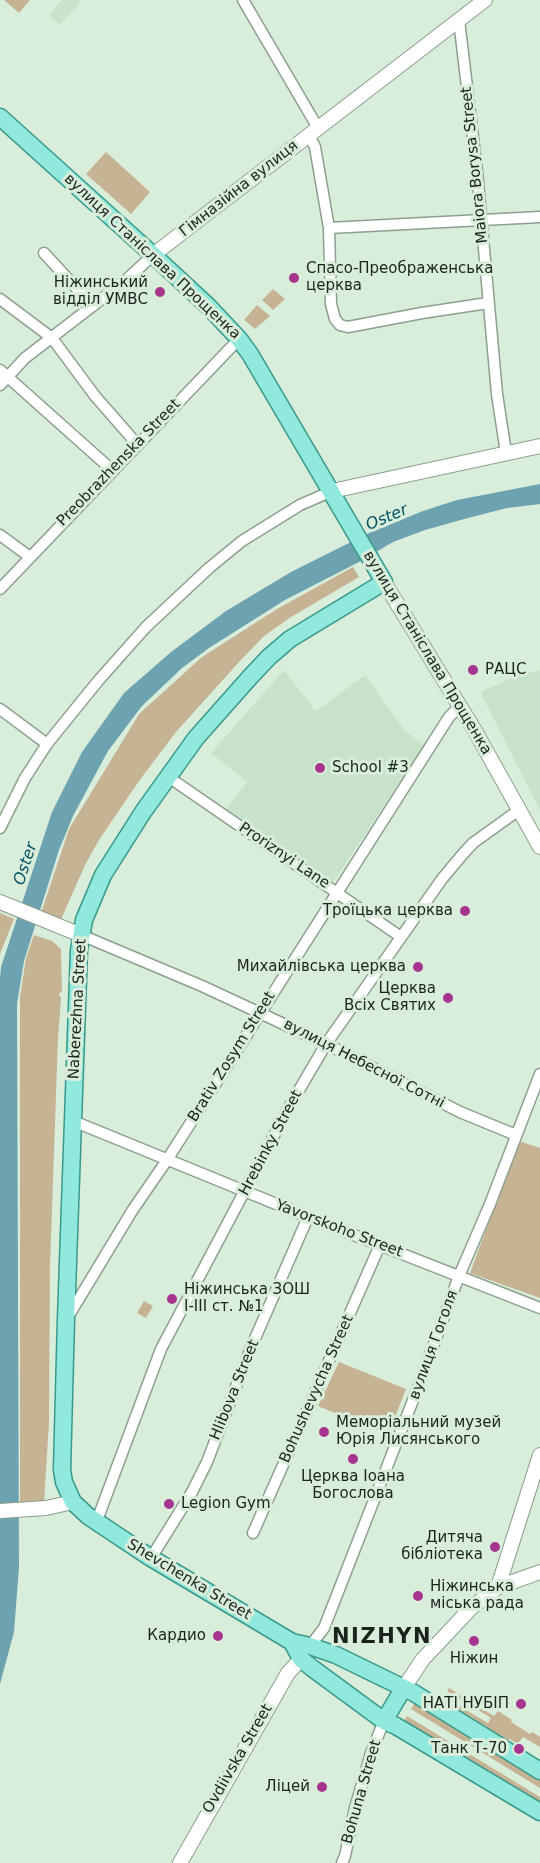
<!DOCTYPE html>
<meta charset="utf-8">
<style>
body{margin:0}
canvas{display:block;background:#d9eddb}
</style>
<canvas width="540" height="1863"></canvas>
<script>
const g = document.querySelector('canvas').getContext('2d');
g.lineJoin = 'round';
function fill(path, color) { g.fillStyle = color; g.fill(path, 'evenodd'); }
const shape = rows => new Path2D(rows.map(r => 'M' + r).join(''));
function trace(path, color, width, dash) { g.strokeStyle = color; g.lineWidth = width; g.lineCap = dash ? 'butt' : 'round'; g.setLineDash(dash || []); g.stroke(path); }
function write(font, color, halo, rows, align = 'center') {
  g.font = font + ' "DejaVu Sans",sans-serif'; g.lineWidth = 6; g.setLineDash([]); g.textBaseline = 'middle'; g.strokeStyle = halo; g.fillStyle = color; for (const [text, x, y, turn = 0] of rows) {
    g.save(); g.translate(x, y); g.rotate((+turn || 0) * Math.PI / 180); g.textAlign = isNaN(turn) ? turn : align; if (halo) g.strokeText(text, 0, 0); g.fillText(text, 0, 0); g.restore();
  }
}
fill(shape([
 [62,0,78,0,80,2,60,25,49,15],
 [284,670,316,711,365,675,405,731,424,746,333,882,226,810,247,782,211,753],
 [540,670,540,810,482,696,482,691,517,676]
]), '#c8e2ca');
fill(shape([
 [4,0,30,0,19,13],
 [106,152,150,192,131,214,86,174],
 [273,289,285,299,273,310,262,300],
 [257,305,270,316,255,329,244,320],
 [353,567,359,577,291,617,264,636,239,662,176,732,139,781,99,840,85,865,59,924,40,916,69,829,139,714,202,657,277,609],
 [0,913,14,919,0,954],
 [34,935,52,941,61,949,62,991,59,994,61,998,58,1038,50,1266,49,1422,44,1503,20,1504,20,997,26,958],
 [519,1141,540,1148,540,1298,470,1273],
 [144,1301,153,1306,146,1318,137,1313],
 [339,1362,406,1389,388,1435,318,1406],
 [449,1688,494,1716,498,1711,512,1720,511,1722,530,1734,532,1732,540,1737,540,1747,523,1737,518,1744,509,1739,507,1742,441,1702,444,1697,488,1723,491,1718,447,1691],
 [416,1701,540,1777,540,1788,411,1709],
 [407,1716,540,1797,540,1808,402,1724]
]), '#c6b393');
fill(shape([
 [540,484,540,504,507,508,468,518,425,530,393,542,359,562,285,600,209,648,182,668,142,706,108,751,73,816,59,850,24,961,17,1004,19,1567,14,1632,0,1684,0,979,1,967,52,812,82,752,124,693,171,652,226,611,291,572,369,533,423,511,457,500]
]), '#6da3b0');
const street = shape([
 [243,0,318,128],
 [459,20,477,171,497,394,506,453],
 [309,135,315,147,329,228,331,304,335,319,340,325,348,327,422,313,488,303],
 [329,228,540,217],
 [44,253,93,306],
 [0,299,52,338,95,396,137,444],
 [0,370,112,470],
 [0,385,25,358,125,281,153,255],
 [0,535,30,557],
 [0,589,239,339],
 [0,709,47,744],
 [167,776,401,937],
 [0,828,25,778,47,744,98,681,146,627,209,568,242,541,300,505,332,491],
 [81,935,202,986,260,1013,326,1044,460,1112,516,1135],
 [73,1121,308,1217,540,1308],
 [68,1317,132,1211,167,1160,449,717,460,706],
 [96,1523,161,1349,288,1109,326,1044,442,879,462,855,473,843,519,810],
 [253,1533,380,1245],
 [151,1558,192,1492,207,1462,250,1350,308,1217],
 [310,1646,324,1628,417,1390,459,1276,490,1204,540,1074],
 [342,1863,345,1856,355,1808,371,1753,384,1721]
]);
const secondary = shape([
 [153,255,485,0],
 [332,491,540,446],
 [384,582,475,731,540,847],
 [0,902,81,935],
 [0,1511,46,1508,73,1502],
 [498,1587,540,1572],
 [403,1689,423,1659,442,1639,471,1608,498,1587,540,1455],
 [180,1863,288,1673,301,1659]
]);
const primary = shape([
 [0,117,153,255,208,306,239,339,250,354,384,582,290,639,269,657,251,676,196,738,143,812,103,875,84,920,79,950,66,1319,62,1470,64,1482,73,1502,88,1516,151,1558,292,1642,310,1646,336,1655,414,1693,540,1771],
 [292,1642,301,1659,312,1668,384,1721,396,1726,540,1812],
 [384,1721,403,1689]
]);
trace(street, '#8d9f8e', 13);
trace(secondary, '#8d9f8e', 16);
trace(primary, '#39998a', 19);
trace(street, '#fff', 10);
trace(secondary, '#fff', 14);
trace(primary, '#91e8dc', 16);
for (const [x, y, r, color] of [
 [294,278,6,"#a7358f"],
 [160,292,6,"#a7358f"],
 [473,670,6,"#a7358f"],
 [320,768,6,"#a7358f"],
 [465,911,6,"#a7358f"],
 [418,967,6,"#a7358f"],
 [448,998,6,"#a7358f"],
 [172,1299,6,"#a7358f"],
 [324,1432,6,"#a7358f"],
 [353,1459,6,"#a7358f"],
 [169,1504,6,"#a7358f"],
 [495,1547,6,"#a7358f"],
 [418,1596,6,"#a7358f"],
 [218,1636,6,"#a7358f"],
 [474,1641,6,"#a7358f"],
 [521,1704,6,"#a7358f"],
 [519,1749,6,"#a7358f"],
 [322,1787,6,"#a7358f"]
]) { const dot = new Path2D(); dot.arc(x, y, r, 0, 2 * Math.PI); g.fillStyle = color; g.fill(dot); trace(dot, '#d9eddb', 2); }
write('15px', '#1c231d', '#d9eddb', [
 ["Maiora Borysa Street",475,165,-96],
 ["Гімназійна вулиця",239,189,-38],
 ["вулиця Станіслава Прощенка",152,257,43],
 ["Preobrazhenska Street",119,463,-46],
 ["вулиця Станіслава Прощенка",427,653,59],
 ["Proriznyi Lane",284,856,34],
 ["Naberezhna Street",78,1009,-87],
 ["Brativ Zosym Street",232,1057,-58],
 ["вулиця Небесної Сотні",364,1064,27],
 ["Hrebinky Street",271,1143,-62],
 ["Yavorskoho Street",339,1229,21],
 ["вулиця Гоголя",434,1345,-70],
 ["Bohushevycha Street",317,1389,-66],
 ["Hlibova Street",235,1390,-68],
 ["Shevchenka Street",189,1580,31],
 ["Ovdiivska Street",238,1759,-60],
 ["Bohuna Street",362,1792,-74]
]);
write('15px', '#1c231d', '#d9eddb', [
 ["Спасо-Преображенська",306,269,"left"],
 ["церква",306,286,"left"],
 ["Ніжинський",148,283],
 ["відділ УМВС",148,300],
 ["РАЦС",485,670,"left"],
 ["School #3",332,768,"left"],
 ["Троїцька церква",453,911],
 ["Михайлівська церква",406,967],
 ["Церква",436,989],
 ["Всіх Святих",436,1006],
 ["Ніжинська ЗОШ",184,1290,"left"],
 ["І-ІІІ ст. №1",184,1307,"left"],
 ["Меморіальний музей",336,1423,"left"],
 ["Юрія Лисянського",336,1440,"left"],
 ["Церква Іоана",353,1477,"center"],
 ["Богослова",353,1494,"center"],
 ["Legion Gym",181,1504,"left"],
 ["Дитяча",483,1538],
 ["бібліотека",483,1555],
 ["Ніжинська",430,1587,"left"],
 ["міська рада",430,1604,"left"],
 ["Кардио",206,1636],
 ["Ніжин",474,1659,"center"],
 ["НАТІ НУБІП",509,1704],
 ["Танк Т-70",507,1749],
 ["Ліцей",310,1787]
], 'right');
write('italic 16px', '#035464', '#d9eddb', [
 ["Oster",387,518,-23],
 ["Oster",26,864,-72]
]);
g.letterSpacing = '1.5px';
write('bold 21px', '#1c231d', '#d9eddb', [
 ["NIZHYN",382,1638]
]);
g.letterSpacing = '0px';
</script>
